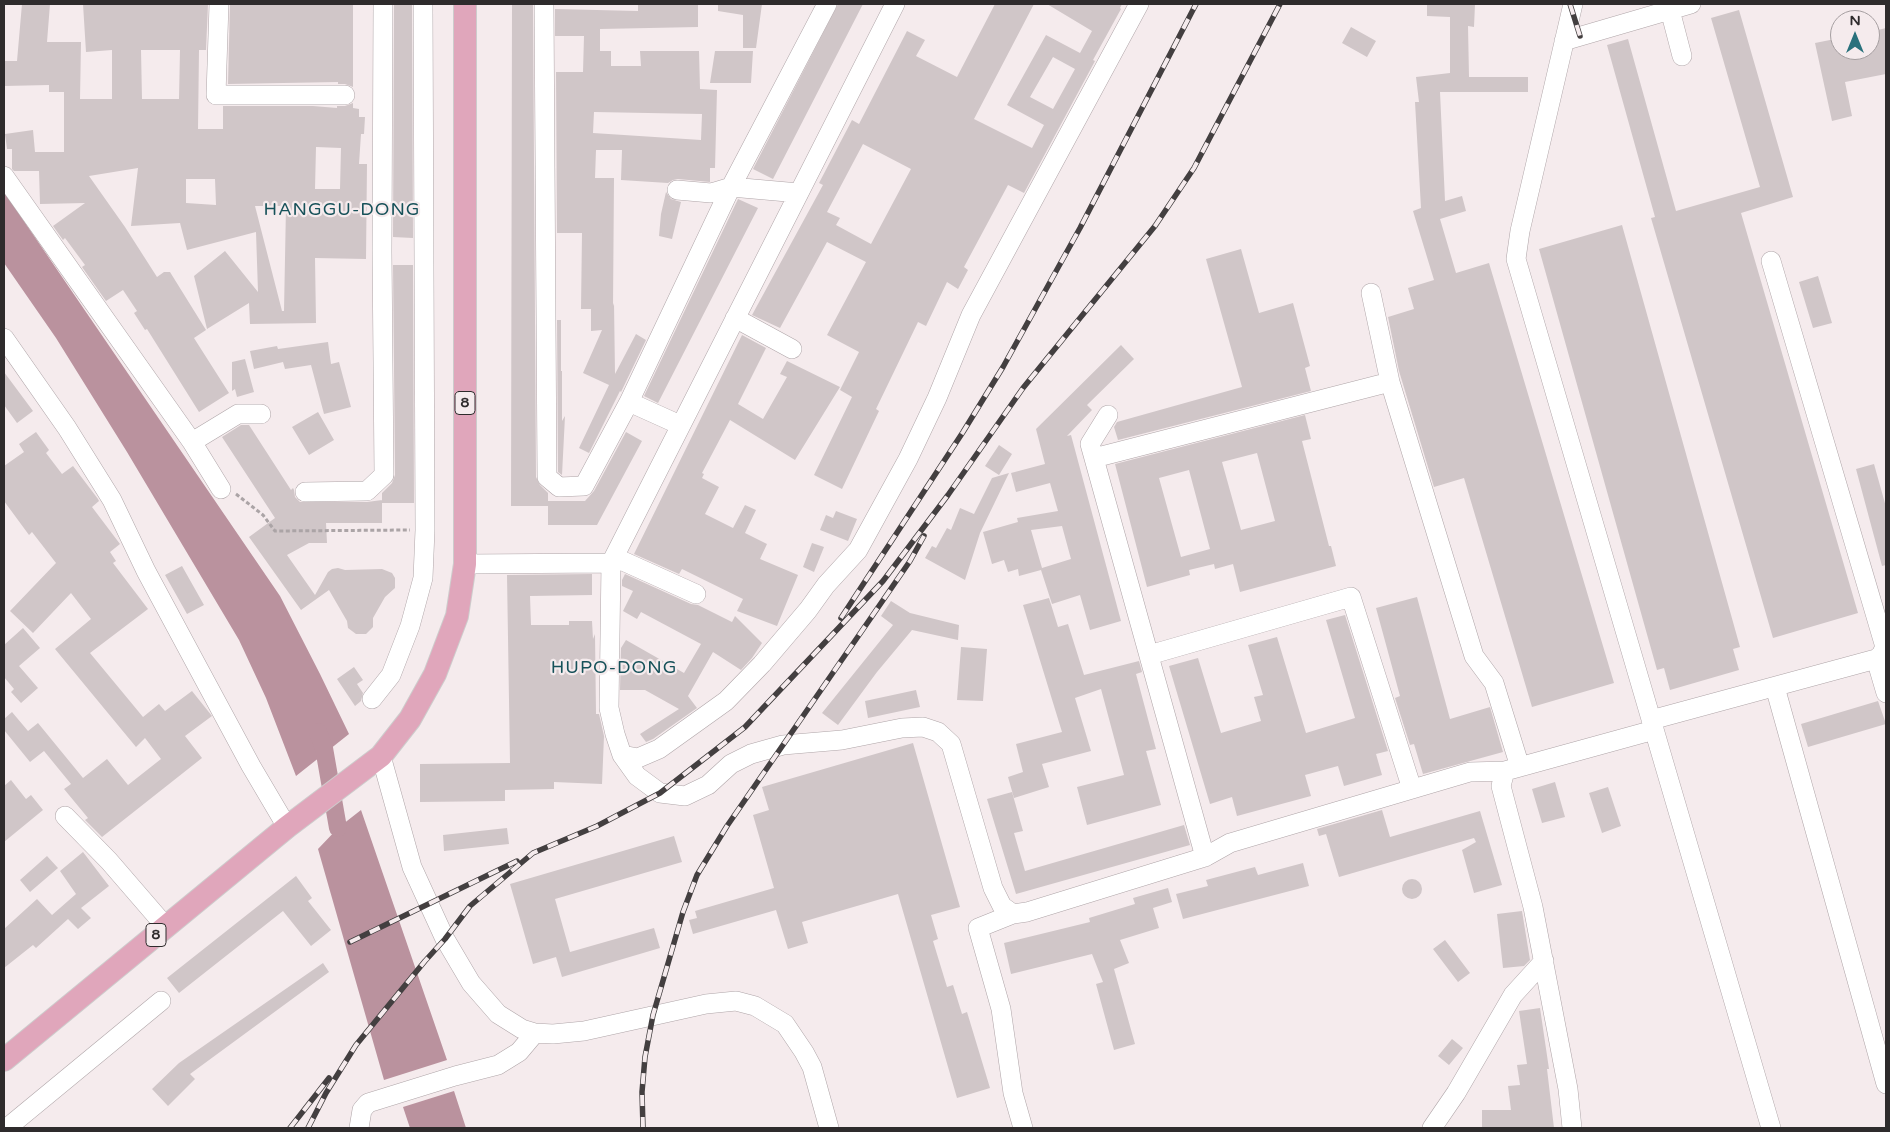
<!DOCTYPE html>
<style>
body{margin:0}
#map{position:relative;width:1890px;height:1132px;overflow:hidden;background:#f5ebed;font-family:"Varela Round",sans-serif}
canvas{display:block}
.frame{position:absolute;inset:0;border:5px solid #2e2b2c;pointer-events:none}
.north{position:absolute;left:1830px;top:10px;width:50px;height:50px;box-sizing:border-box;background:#f5ebed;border:1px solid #a59ea0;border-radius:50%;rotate:0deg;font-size:14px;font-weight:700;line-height:20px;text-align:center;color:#2e2b2c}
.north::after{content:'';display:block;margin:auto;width:18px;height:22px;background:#29717c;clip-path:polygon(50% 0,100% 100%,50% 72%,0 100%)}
</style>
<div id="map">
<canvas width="1890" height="1132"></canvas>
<div class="frame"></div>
<div class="north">N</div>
</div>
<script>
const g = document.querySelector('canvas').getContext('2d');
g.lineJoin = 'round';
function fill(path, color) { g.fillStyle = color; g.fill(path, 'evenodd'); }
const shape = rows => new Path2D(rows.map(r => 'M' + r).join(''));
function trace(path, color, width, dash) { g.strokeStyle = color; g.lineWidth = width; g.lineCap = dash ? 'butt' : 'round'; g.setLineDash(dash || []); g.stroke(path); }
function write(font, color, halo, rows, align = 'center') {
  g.font = font + ' "Varela Round",sans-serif'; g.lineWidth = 4.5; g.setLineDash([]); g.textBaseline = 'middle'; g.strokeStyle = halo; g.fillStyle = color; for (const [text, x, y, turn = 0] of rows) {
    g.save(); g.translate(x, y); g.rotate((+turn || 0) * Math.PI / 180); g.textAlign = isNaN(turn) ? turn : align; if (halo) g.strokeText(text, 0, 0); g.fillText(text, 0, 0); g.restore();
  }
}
fill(shape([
 [4,192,280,596,320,674,349,734,296,776,266,698,239,640,127,452,56,338,4,263],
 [361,810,447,1060,384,1080,318,849,338,828],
 [454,1091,466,1128,410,1128,403,1107]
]), '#ba929e');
trace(shape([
 [318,732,324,748,338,828]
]), '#ba929e', 18);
fill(shape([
 [22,4,50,4,47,42,81,42,80,99,112,99,112,50,86,52,83,4,208,4,206,50,199,50,198,129,223,129,223,106,313,106,337,108,337,106,345,106,353,103,353,108,359,109,359,117,365,117,364,134,361,134,359,164,367,164,366,259,315,258,316,323,250,324,249,303,207,329,194,276,225,251,258,292,256,232,187,250,180,223,131,226,138,168,89,176,125,227,157,277,164,272,170,272,206,330,194,338,229,393,199,412,147,329,145,330,134,313,137,311,123,290,106,301,82,267,85,265,65,238,63,240,53,226,85,203,40,204,39,171,14,171,12,169,12,149,7,149,5,134,33,130,35,152,64,152,64,92,49,92,49,85,4,86,4,61,17,61],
 [141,50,180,50,179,99,142,99],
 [316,147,341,148,340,189,315,189],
 [186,179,215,179,216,205,186,203],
 [255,206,286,206,284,311,282,311],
 [230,4,353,4,353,87,345,84,338,84,338,82,228,84],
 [394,4,412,4,413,238,393,237],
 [512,4,533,4,536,477,540,485,548,493,548,506,511,506],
 [638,4,698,4,698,27,600,29,600,51,611,51,611,66,641,66,640,51,699,51,700,89,717,90,715,168,710,168,710,182,678,179,673,180,668,183,621,180,622,150,596,150,595,178,614,178,613,306,614,303,615,374,636,334,646,340,621,392,620,391,589,453,579,448,609,385,583,373,602,330,591,331,591,309,581,309,582,233,557,233,556,72,583,72,584,36,555,36,555,9,638,11],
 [594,112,702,114,701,140,593,133],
 [718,4,762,4,756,48,743,48,743,15,718,11],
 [838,4,863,4,773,179,753,169],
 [995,4,1034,4,974,119,1032,148,1044,125,1007,105,1046,35,1080,53,1092,31,1047,4,1122,4,1120,8,1121,9,1093,60,1095,61,1024,193,1008,185,964,267,968,270,958,289,947,282,926,326,918,322,876,409,879,411,842,489,814,475,852,397,840,390,859,352,827,335,866,262,827,242,780,328,752,315,823,185,819,183,852,120,859,124,907,31,925,40,916,56,957,77],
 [1053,57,1075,69,1053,109,1030,97],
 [863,144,911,169,871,244,836,225,840,218,827,212],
 [1427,4,1475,4,1474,27,1468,26,1469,77,1528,77,1528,92,1440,92,1445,201,1462,196,1466,211,1440,219,1456,273,1489,263,1614,683,1532,707,1464,478,1434,487,1399,371,1388,317,1414,309,1408,288,1434,280,1413,211,1421,208,1415,102,1419,102,1416,77,1450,73,1450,17,1427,16],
 [1739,10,1793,197,1741,213,1858,613,1773,638,1651,218,1655,217,1607,45,1628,39,1676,211,1760,187,1711,18],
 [1351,27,1376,41,1367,57,1342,43],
 [1886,28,1886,74,1845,82,1852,116,1832,121,1815,43,1840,38,1840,50,1870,50,1870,32],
 [715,51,753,51,751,83,710,83],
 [666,192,671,199,681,202,672,239,659,236,661,214],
 [738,199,758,208,658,403,644,396],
 [1622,225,1740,647,1733,649,1739,670,1670,690,1664,668,1657,670,1539,249],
 [1241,249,1259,313,1293,303,1310,366,1305,368,1311,391,1118,440,1114,427,1117,422,1242,387,1206,259],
 [393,265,413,265,414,503,382,503,382,493,392,483,395,475],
 [1818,276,1832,323,1813,328,1799,282],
 [557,320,561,320,561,371,562,371,562,421,565,416,562,475,558,472],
 [742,335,766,348,738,404,763,419,787,377,780,374,787,361,840,387,795,460,730,420,702,473,704,474,702,478,719,487,705,514,733,528,745,505,756,510,745,533,767,544,760,559,798,575,777,626,737,611,743,599,682,569,679,574,634,554],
 [328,342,331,364,339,362,351,407,324,414,311,365,285,369,283,362,254,369,250,351,277,346,278,349],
 [1121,345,1134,359,1087,405,1092,410,1067,436,1071,435,1121,621,1090,630,1080,595,1052,604,1041,570,1019,576,1018,569,1008,572,1004,560,992,564,983,532,1018,522,1017,518,1058,511,1050,483,1016,492,1011,473,1045,464,1036,429],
 [1062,526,1071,559,1042,568,1031,530],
 [245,359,254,392,237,397,235,389,232,391,232,362],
 [4,372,33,411,17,423,4,405],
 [318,412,334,440,309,455,292,427],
 [1305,415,1311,439,1302,441,1329,546,1331,546,1336,566,1240,592,1233,564,1215,569,1214,564,1189,570,1190,575,1147,587,1115,464],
 [1257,453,1275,521,1241,530,1222,462],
 [1189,470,1210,549,1181,557,1159,478],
 [241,425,249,425,291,490,293,488,294,490,295,497,300,502,367,502,382,500,382,523,326,523,327,543,309,543,287,555,315,595,328,572,332,569,338,568,345,570,382,569,392,573,395,578,395,588,385,597,373,618,373,627,366,634,356,634,348,628,347,621,329,590,301,610,249,537,275,518,222,437],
 [36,432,49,450,46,453,62,474,73,466,98,499,99,501,92,507,120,544,110,552,116,561,113,563,148,609,90,653,143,717,159,704,165,711,192,691,212,716,185,736,202,758,102,837,85,820,88,818,64,789,71,784,44,751,30,762,4,730,4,719,12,712,28,731,38,723,83,778,107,759,128,785,161,759,145,738,136,747,55,649,91,619,71,593,33,633,10,611,56,563,32,532,29,535,4,501,4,466,24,452,19,444],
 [626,432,642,441,597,525,548,525,548,501,585,501,594,491],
 [999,445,1012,454,999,475,985,466],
 [1874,464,1886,507,1886,565,1882,566,1856,469],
 [1009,473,980,533,965,580,925,558,932,546,936,548,947,528,951,530,960,508,974,514,992,478],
 [836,511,857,519,848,541,820,530,826,515,833,518],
 [812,543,824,547,814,572,803,567],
 [182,566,204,605,187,614,165,575],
 [592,574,592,595,530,596,531,625,569,625,569,621,592,621,593,639,595,634,596,714,599,714,604,736,602,784,554,782,554,789,505,790,505,801,420,802,420,764,510,763,507,575],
 [625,574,691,604,698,605,732,622,735,616,762,643,752,658,741,670,713,652,688,696,697,708,653,739,646,742,640,734,679,709,645,690,620,690,621,648,626,640,684,673,701,644,641,612,637,619,623,611,633,591,622,586,622,580],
 [1417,597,1450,719,1490,707,1503,752,1423,774,1414,744,1410,745,1395,698,1400,696,1376,608],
 [1049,598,1058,627,1068,624,1084,675,1139,661,1142,672,1136,674,1156,749,1146,751,1161,805,1087,825,1077,787,1124,775,1101,689,1075,698,1091,751,1042,764,1049,787,1014,798,1008,777,1023,772,1016,744,1062,732,1023,605],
 [891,601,910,613,959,625,958,640,912,630,877,672,838,725,822,713,893,625,881,616],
 [1345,615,1388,751,1376,754,1382,775,1344,786,1338,766,1305,775,1311,796,1237,816,1232,797,1210,804,1169,666,1198,658,1221,733,1261,721,1254,697,1263,695,1248,645,1277,637,1306,733,1355,718,1326,620],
 [23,628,40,648,19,666,38,688,21,703,11,692,14,689,4,677,4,645],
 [961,647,987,649,983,701,957,700],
 [354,667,363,680,357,684,363,693,361,701,355,706,337,679],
 [916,690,920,707,868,718,865,701],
 [1878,701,1886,724,1808,747,1801,724],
 [913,743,960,907,931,915,938,939,933,941,947,987,953,985,962,1014,967,1012,990,1088,957,1098,898,894,802,922,808,943,788,949,776,910,693,934,689,920,697,918,695,911,774,888,753,815,769,810,762,787],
 [11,780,26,799,31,795,43,810,4,842,4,786],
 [1555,782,1565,817,1542,823,1532,789],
 [1608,787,1621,826,1602,833,1589,793],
 [1012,792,1023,831,1014,833,1025,871,1184,825,1190,845,1016,894,987,799],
 [1382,810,1390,837,1480,811,1502,885,1474,893,1462,850,1476,842,1474,838,1339,877,1326,834,1319,836,1317,829],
 [507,828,509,844,444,851,443,835],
 [674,836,682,862,555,899,570,952,654,928,660,948,562,977,556,957,533,964,510,884],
 [83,852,109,886,81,908,91,918,78,929,68,919,36,948,33,945,4,968,4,929,37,899,52,915,76,894,60,871],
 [47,856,58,868,30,892,20,880],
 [1303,863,1309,886,1183,919,1176,894,1208,886,1206,880,1255,867,1258,875],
 [296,876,312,898,308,901,331,930,311,946,283,911,179,993,167,978],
 '1402 889a10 10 0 1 1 20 0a10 10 0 1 1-20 0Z',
 [1168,888,1172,902,1153,908,1159,928,1120,940,1129,963,1114,969,1135,1044,1114,1050,1096,984,1103,982,1092,954,1011,974,1004,943,1090,922,1089,918,1135,904,1133,898],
 [1522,911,1530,960,1524,966,1503,968,1497,914],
 [1445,940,1470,973,1458,982,1433,949],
 [323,963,329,972,190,1074,195,1079,168,1106,152,1089,179,1063],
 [1540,1008,1549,1069,1547,1069,1554,1128,1482,1128,1482,1110,1511,1110,1508,1086,1520,1085,1517,1065,1527,1064,1519,1011],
 [1452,1039,1463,1048,1449,1065,1438,1056]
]), '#d0c6c8');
const minor = shape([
 [219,4,216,95,345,95],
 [544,4,547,477,559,487,584,486,629,402,731,187,827,4],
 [1573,4,1520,231,1516,259,1771,1128],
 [1670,10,1682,56],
 [1564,41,1691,4],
 [4,176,192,442,221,489],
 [677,190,711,193,731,187,799,193],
 [1371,293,1390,382,1474,656,1494,683,1520,767],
 [735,318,792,349],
 [4,338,67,428,112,500,146,571,203,677,251,766,287,827],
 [629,402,680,425],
 [1108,415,1090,444,1205,857],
 [192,442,238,414,261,414],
 [1094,458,1390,382],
 [305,492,367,491,384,475,382,251,383,4],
 [614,557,696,594],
 [611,563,609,708,615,734,622,755,637,776,660,793,685,796,708,785,731,764,751,754,783,745,842,740,902,728,923,727,938,732,951,744,993,888,1002,906,1013,914,1027,912,1205,857,1230,843,1470,772,1505,771,1654,730],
 [465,564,611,563,895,4],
 [1149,655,1351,597,1412,789],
 [1876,659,1886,693],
 [1775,687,1886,1084],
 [372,699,391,675,410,626,423,578,425,530,423,4],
 [1651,720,1876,659,1881,655,1885,647,1771,261],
 [622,755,638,758,659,749,726,701,762,664,808,610,826,585,858,550,908,459,937,398,971,315,1139,4],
 [381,756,412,867,445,939,471,983,498,1014,522,1029,535,1033,553,1034,584,1031,706,1004,736,1001,755,1006,785,1024,804,1052,812,1067,829,1128],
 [1505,771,1501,786,1533,907,1568,1089,1572,1128],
 [65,816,109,861,166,927],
 [1013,914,978,928,1001,1009,1013,1093,1023,1128],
 [7,1128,161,1001],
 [359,1128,362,1110,368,1103,455,1076,498,1065,519,1052,535,1033],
 [1432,1128,1456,1093,1513,995,1544,961]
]);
const major = shape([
 [4,1060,287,827,381,756,410,719,435,674,457,616,465,564,465,4]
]);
trace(minor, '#afa5a8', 20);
trace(major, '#cdcccc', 24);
trace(shape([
 [236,494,263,515,275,531,410,530]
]), '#aba4a6', 3, [4, 2.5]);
trace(minor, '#fff', 19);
trace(major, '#e0a6bb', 22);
const rail = shape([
 [1570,4,1580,36],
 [841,618,963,432,1003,367,1080,228,1196,4],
 [350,942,517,861],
 [290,1128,329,1078],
 [308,1128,326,1093,356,1045,425,961,445,939,470,906,533,853,597,826,660,793,745,727,883,581,948,495,1023,388,1155,226,1194,168,1280,4],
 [643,1128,642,1092,645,1057,653,1015,683,912,697,875,727,826,868,622,910,561,924,536]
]);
trace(rail, '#433f40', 5.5);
trace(rail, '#f5ebed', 4, [11]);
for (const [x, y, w] of [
 [465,403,20],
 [156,935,20]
]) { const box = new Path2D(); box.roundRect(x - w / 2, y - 11.5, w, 23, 4); g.fillStyle = '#f5ebed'; g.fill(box); trace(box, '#2e2b2c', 1); }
write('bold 14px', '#2e2b2c', null, [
 ["8",465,403],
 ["8",156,935]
]);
g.letterSpacing = '1px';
write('18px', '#165159', '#f5ebed', [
 ["HANGGU-DONG",342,210],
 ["HUPO-DONG",614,668]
]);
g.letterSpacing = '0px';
</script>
